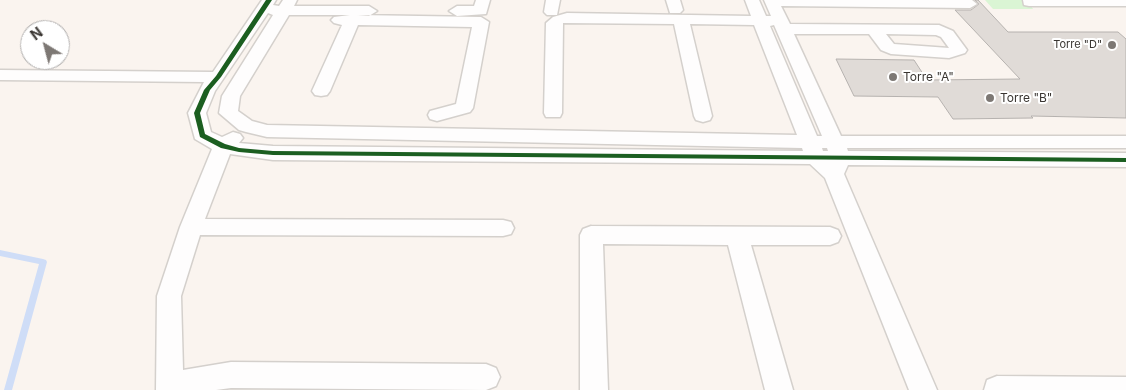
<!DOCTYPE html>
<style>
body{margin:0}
#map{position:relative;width:1126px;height:390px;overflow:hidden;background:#faf4ef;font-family:Inter,sans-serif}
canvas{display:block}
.north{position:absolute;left:20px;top:20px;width:50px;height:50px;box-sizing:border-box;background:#fff;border:1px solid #b0aead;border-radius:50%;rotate:323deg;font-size:14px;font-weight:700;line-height:20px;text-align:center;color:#393531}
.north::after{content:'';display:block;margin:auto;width:18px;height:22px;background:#7d7874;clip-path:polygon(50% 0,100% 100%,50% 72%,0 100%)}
</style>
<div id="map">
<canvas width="1126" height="390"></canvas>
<div class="north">N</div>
</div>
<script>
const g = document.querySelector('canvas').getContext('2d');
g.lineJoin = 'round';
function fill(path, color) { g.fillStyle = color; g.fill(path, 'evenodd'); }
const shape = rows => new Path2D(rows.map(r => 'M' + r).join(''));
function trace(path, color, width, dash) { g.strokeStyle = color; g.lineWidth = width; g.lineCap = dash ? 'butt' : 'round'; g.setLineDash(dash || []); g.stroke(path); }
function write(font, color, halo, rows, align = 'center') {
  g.font = font + ' Inter,sans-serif'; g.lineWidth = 4; g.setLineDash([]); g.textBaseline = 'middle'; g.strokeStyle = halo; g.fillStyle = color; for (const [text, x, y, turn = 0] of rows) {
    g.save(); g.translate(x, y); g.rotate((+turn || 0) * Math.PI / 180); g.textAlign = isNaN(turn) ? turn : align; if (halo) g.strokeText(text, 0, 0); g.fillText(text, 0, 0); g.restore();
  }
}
fill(shape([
 [985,0,1027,0,1033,9,993,9]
]), '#daf5d4');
fill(shape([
 [0,250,43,259,46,260,47,262,12,390,4,390,39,264,0,256,0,250]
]), '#cfddf7');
const building = shape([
 [975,0,978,0,1008,32,1118,32,1126,39,1126,118,1031,116,1033,118,953,119,938,97,854,96,836,59,914,60,927,80,1020,79,955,10,971,10,979,4,975,0]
]);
fill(building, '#e0dbd7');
trace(building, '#b6b2af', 1);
const minor = shape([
 [262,0,276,0,273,5,279,6,283,0,297,0,294,6,369,6,377,11,369,16,357,15,481,17,489,22,473,108,470,112,437,121,430,119,428,115,430,111,456,104,472,27,358,25,330,91,327,95,321,96,315,95,312,91,342,25,334,23,331,20,334,17,350,15,289,15,240,96,238,111,252,121,267,125,797,135,754,25,690,24,712,116,710,120,703,122,696,120,694,116,674,24,563,23,562,113,560,117,546,117,544,113,546,23,553,17,567,13,751,16,745,0,759,0,766,16,771,16,764,0,972,0,977,4,970,8,781,6,790,24,939,25,953,31,967,50,965,53,949,58,891,54,881,50,869,34,794,34,841,136,1126,136,1126,148,847,148,848,151,1126,153,1126,167,848,165,844,174,937,390,909,390,825,178,810,164,273,160,230,154,205,219,503,220,511,222,514,228,511,234,503,236,200,235,181,296,183,370,231,362,486,364,496,368,500,377,496,386,486,390,231,388,216,390,156,390,157,296,180,227,212,149,195,139,188,113,204,82,0,80,0,70,213,72,262,0],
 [268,13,273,15,222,96,219,113,239,130,246,132,267,137,802,148,803,151,273,146,239,143,243,138,240,134,233,132,222,137,211,132,206,113,215,91,268,13],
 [774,25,822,136,817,136,770,26,774,25],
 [886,34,936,35,941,37,949,48,894,44,886,34],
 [822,148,827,148,828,151,823,151,822,148],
 [476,0,490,0,486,14,457,16,449,11,457,6,474,6,476,0],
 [546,0,560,0,557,15,547,15,544,12,546,0],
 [666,0,680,0,683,10,680,13,670,13,666,0],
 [1023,0,1126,0,1126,6,1029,6,1024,5,1023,0],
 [591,226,830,227,838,230,841,236,838,242,830,245,751,245,793,390,765,390,728,245,603,244,608,390,580,390,580,235,583,229,591,226],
 [997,376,1126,377,1126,390,984,390,987,380,997,376]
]);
trace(minor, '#d4d0cc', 3);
fill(minor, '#fefdfd');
fill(shape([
 [266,0,272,0,221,77,210,90,200,113,205,134,225,144,239,148,273,151,1126,158,1126,162,273,155,239,152,221,148,200,137,194,113,204,90,216,76,266,0]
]), '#1b5e20');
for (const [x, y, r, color] of [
 [1112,45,5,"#7d7874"],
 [893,77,5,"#7d7874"],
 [990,98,5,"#7d7874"]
]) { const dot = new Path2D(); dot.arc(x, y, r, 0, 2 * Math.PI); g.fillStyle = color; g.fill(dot); trace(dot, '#fff', 2); }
write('11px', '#393531', '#fff', [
 ["Torre \"D\"",1102,45]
], 'right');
write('12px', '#393531', '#fff', [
 ["Torre \"A\"",903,77],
 ["Torre \"B\"",1000,98]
], 'left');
</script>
